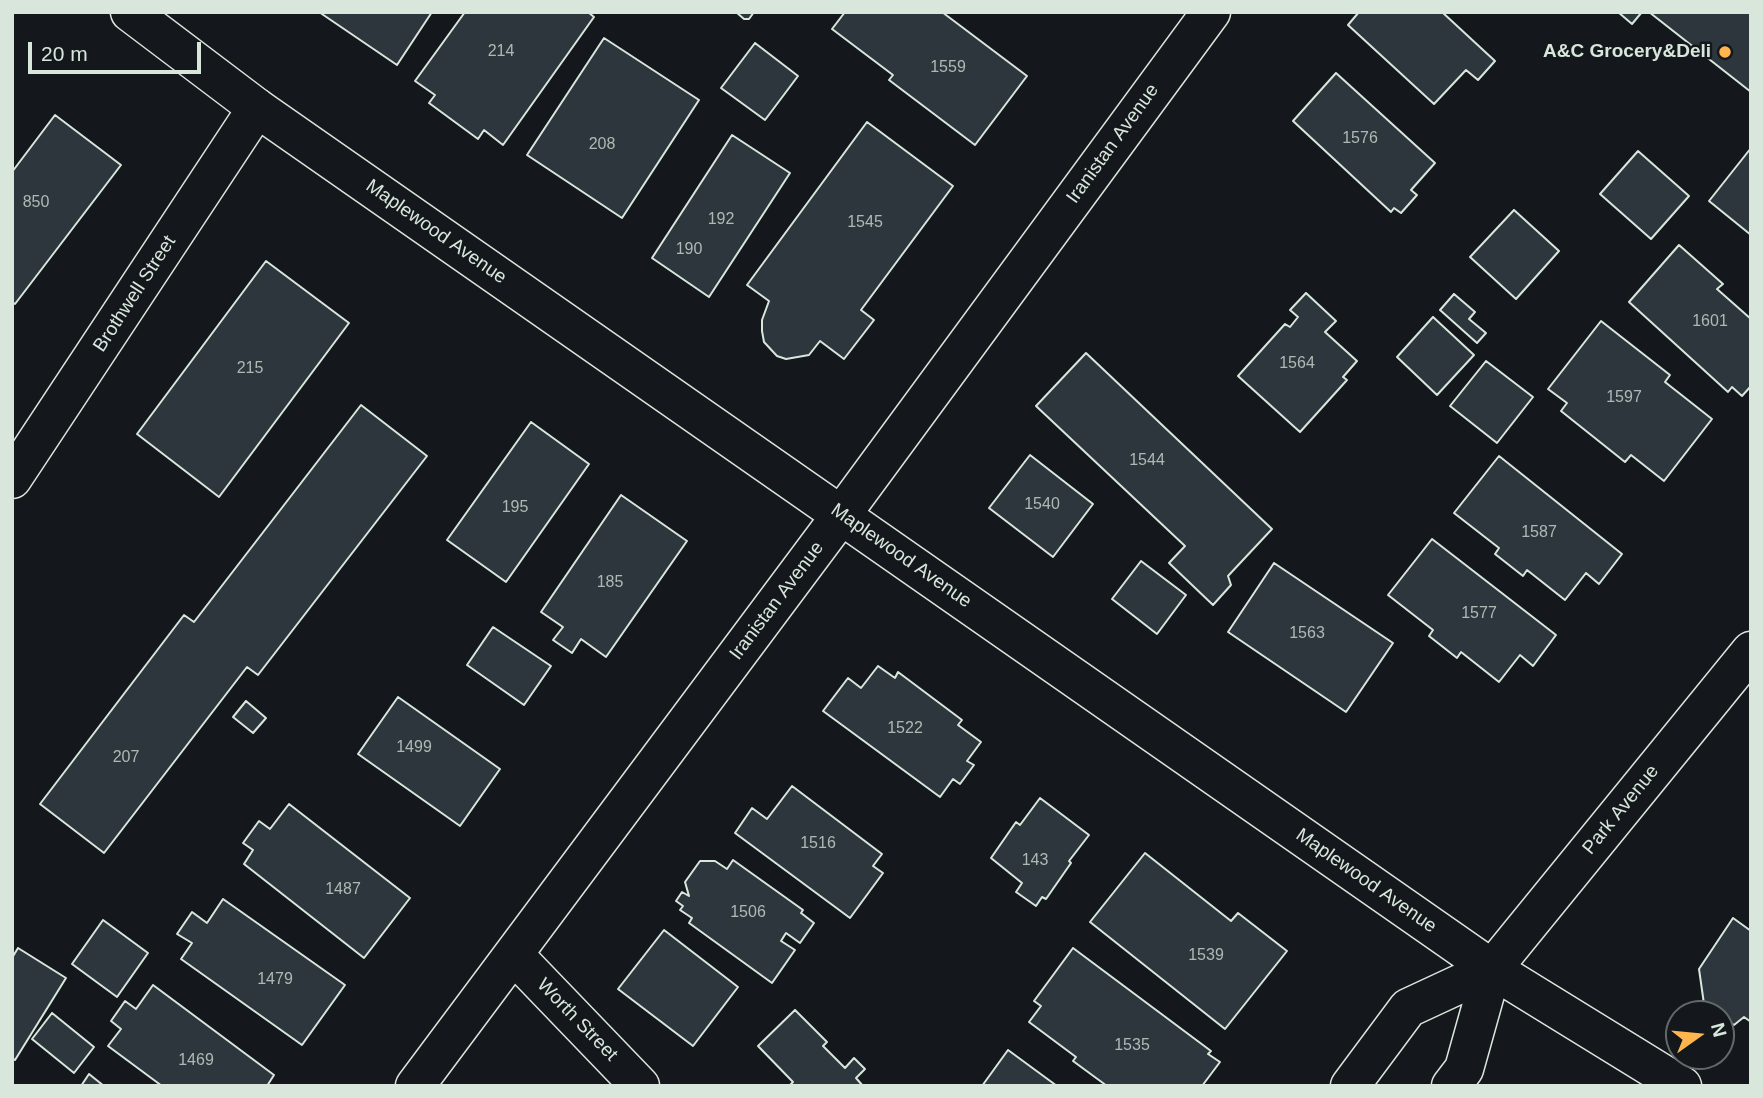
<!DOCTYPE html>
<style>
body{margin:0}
#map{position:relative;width:1763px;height:1098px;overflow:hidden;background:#14181c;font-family:Arial,sans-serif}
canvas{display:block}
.frame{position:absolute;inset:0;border:14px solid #d8e6dc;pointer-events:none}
.north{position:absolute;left:1665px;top:1000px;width:70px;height:70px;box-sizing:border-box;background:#14181c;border:2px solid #626a69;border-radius:50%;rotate:75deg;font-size:19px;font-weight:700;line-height:28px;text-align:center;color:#d8e6dc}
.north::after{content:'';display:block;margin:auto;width:24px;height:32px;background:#ffb74d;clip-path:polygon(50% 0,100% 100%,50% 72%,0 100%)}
.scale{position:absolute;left:28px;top:42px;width:173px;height:32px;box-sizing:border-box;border:4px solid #d8e6dc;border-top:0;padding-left:9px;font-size:21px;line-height:24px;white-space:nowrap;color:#d8e6dc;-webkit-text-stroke:5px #14181c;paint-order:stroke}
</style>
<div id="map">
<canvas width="1763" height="1098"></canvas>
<div class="frame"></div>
<div class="north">N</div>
<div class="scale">20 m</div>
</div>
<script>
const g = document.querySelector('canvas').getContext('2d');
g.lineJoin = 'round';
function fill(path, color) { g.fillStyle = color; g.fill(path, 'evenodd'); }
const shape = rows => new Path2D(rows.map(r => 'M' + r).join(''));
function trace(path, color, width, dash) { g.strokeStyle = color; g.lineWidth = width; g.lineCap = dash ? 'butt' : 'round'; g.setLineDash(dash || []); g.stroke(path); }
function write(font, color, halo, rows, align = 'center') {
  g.font = font + ' Arial,sans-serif'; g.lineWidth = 5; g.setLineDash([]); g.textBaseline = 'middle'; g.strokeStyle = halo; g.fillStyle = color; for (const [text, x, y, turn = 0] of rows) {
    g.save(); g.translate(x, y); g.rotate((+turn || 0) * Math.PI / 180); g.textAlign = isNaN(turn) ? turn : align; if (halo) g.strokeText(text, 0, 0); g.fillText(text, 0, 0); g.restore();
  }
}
const building = shape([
 [319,12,432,12,397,65,319,12],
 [465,12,588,12,594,17,503,145,484,130,478,139,429,103,435,95,415,81,465,12],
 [736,12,754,12,749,19,744,19,736,12],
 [845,12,942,12,1027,76,975,145,889,80,893,75,832,29,845,12],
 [1359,12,1442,12,1495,61,1478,80,1466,70,1434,104,1348,25,1359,12],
 [1618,12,1642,12,1632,24,1618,12],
 [1649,12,1751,12,1751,92,1649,12],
 [604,38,699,100,622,218,527,155,604,38],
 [755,43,798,76,765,120,721,88,755,43],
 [1336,73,1435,163,1411,190,1417,195,1401,213,1394,208,1391,212,1293,121,1336,73],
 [55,115,121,165,15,304,12,302,12,172,55,115],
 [867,122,953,186,861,310,874,320,844,359,820,341,809,355,786,359,777,356,764,342,762,331,762,320,769,301,747,285,867,122],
 [732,135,790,173,709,297,652,258,732,135],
 [1751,148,1751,235,1709,201,1751,148],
 [1638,151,1689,196,1651,239,1600,194,1638,151],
 [1514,210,1559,251,1516,299,1470,257,1514,210],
 [1679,245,1723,284,1717,289,1751,319,1751,386,1742,396,1732,387,1728,392,1629,302,1679,245],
 [266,261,349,323,219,497,137,434,266,261],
 [1306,293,1336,321,1325,332,1357,361,1343,377,1347,380,1300,432,1238,376,1285,324,1290,327,1298,317,1290,310,1306,293],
 [1454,294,1475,312,1469,319,1486,333,1477,343,1440,310,1454,294],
 [1433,317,1474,355,1437,395,1397,357,1433,317],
 [1601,321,1670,375,1665,382,1712,419,1664,481,1631,455,1625,462,1561,411,1567,403,1548,389,1601,321],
 [1086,353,1272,529,1228,576,1231,585,1213,605,1169,563,1185,546,1036,406,1086,353],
 [1486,361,1533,397,1497,443,1450,406,1486,361],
 [361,405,427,456,258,675,247,667,104,853,40,804,184,615,194,622,361,405],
 [531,422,589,464,506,582,447,540,531,422],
 [1030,455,1093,504,1053,557,989,508,1030,455],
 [1499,456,1622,554,1599,584,1586,573,1565,600,1527,570,1523,576,1495,554,1499,548,1454,513,1499,456],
 [621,495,687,541,606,657,581,639,572,653,553,640,563,627,541,612,621,495],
 [1432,539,1556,635,1533,666,1520,655,1499,682,1461,652,1457,658,1429,636,1433,630,1388,595,1432,539],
 [1141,561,1186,595,1157,634,1112,599,1141,561],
 [1274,563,1393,643,1346,712,1228,632,1274,563],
 [493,627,551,666,524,705,467,665,493,627],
 [878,666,895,678,898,672,962,720,958,725,981,742,967,761,974,765,960,784,953,779,940,797,823,711,848,678,861,688,878,666],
 [398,697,500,769,460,826,358,754,398,697],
 [246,701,266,718,253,733,233,717,246,701],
 [792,786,882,854,873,866,883,873,850,918,735,833,752,808,767,819,792,786],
 [1040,798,1089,835,1069,861,1071,863,1046,899,1042,897,1036,906,1016,892,1022,883,991,858,1016,822,1020,825,1040,798],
 [289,804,410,898,364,958,244,864,253,850,243,843,259,821,270,829,289,804],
 [1145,853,1231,921,1238,913,1287,951,1225,1029,1090,922,1145,853],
 [733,860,803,910,801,913,814,923,800,943,786,933,781,941,795,950,772,983,689,923,692,918,680,910,683,906,676,901,682,892,689,896,685,882,700,861,715,861,727,869,733,860],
 [223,899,345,985,302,1045,181,959,192,943,177,934,192,912,207,923,223,899],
 [1733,918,1751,931,1751,1022,1744,1017,1734,1025,1704,1004,1699,969,1733,918],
 [103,920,148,953,117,997,72,964,103,920],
 [664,930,738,987,693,1046,618,989,664,930],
 [18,948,66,978,15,1060,12,1058,12,958,18,948],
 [1073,948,1211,1051,1208,1054,1220,1062,1202,1086,1107,1086,1073,1061,1076,1057,1029,1022,1041,1006,1034,1001,1073,948],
 [153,985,274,1075,267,1086,162,1086,108,1046,121,1029,111,1021,125,1001,136,1009,153,985],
 [795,1010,827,1042,823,1046,845,1068,854,1058,865,1069,856,1078,863,1086,789,1086,793,1082,758,1046,795,1010],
 [52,1013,94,1047,74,1073,32,1039,52,1013],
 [1008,1050,1057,1086,982,1086,1008,1050],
 [89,1074,104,1086,81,1086,89,1074]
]);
fill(building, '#2c363c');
trace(building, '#d8e6dc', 2);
const street = shape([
 [12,479,257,108],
 [514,955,640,1086],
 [415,1086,842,514,1211,12]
]);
const secondary = shape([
 [130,12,257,108,1492,969,1682,1086],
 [1350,1086,1408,1008,1492,969],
 [1451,1086,1464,1069,1492,969,1751,651]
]);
trace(street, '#d8e6dc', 41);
trace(secondary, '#d8e6dc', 41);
trace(street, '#14181c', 38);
trace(secondary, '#14181c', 38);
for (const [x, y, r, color] of [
 [1725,52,7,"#ffb74d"]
]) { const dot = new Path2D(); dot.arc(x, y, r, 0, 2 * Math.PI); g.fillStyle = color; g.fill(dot); trace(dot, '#14181c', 2.5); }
write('16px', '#adbab4', null, [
 ["214",501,52],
 ["1559",948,68],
 ["1576",1360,139],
 ["208",602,145],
 ["850",36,203],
 ["192",721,220],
 ["1545",865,223],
 ["190",689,250],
 ["1601",1710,322],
 ["1564",1297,364],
 ["215",250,369],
 ["1597",1624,398],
 ["1544",1147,461],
 ["1540",1042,505],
 ["195",515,508],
 ["1587",1539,533],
 ["185",610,583],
 ["1577",1479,614],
 ["1563",1307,634],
 ["1522",905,729],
 ["1499",414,748],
 ["207",126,758],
 ["1516",818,844],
 ["143",1035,861],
 ["1487",343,890],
 ["1506",748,913],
 ["1539",1206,956],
 ["1479",275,980],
 ["1535",1132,1046],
 ["1469",196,1061]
]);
write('bold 19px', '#d8e6dc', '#14181c', [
 ["A&C Grocery&Deli",1711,52]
], 'right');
write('19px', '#d8e6dc', '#14181c', [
 ["Iranistan Avenue",1113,144,-54],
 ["Maplewood Avenue",436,232,35],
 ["Brothwell Street",135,294,-57],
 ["Maplewood Avenue",901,556,35],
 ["Iranistan Avenue",777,601,-53],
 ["Park Avenue",1621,810,-51],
 ["Maplewood Avenue",1366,881,35],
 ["Worth Street",577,1020,46]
]);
</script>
